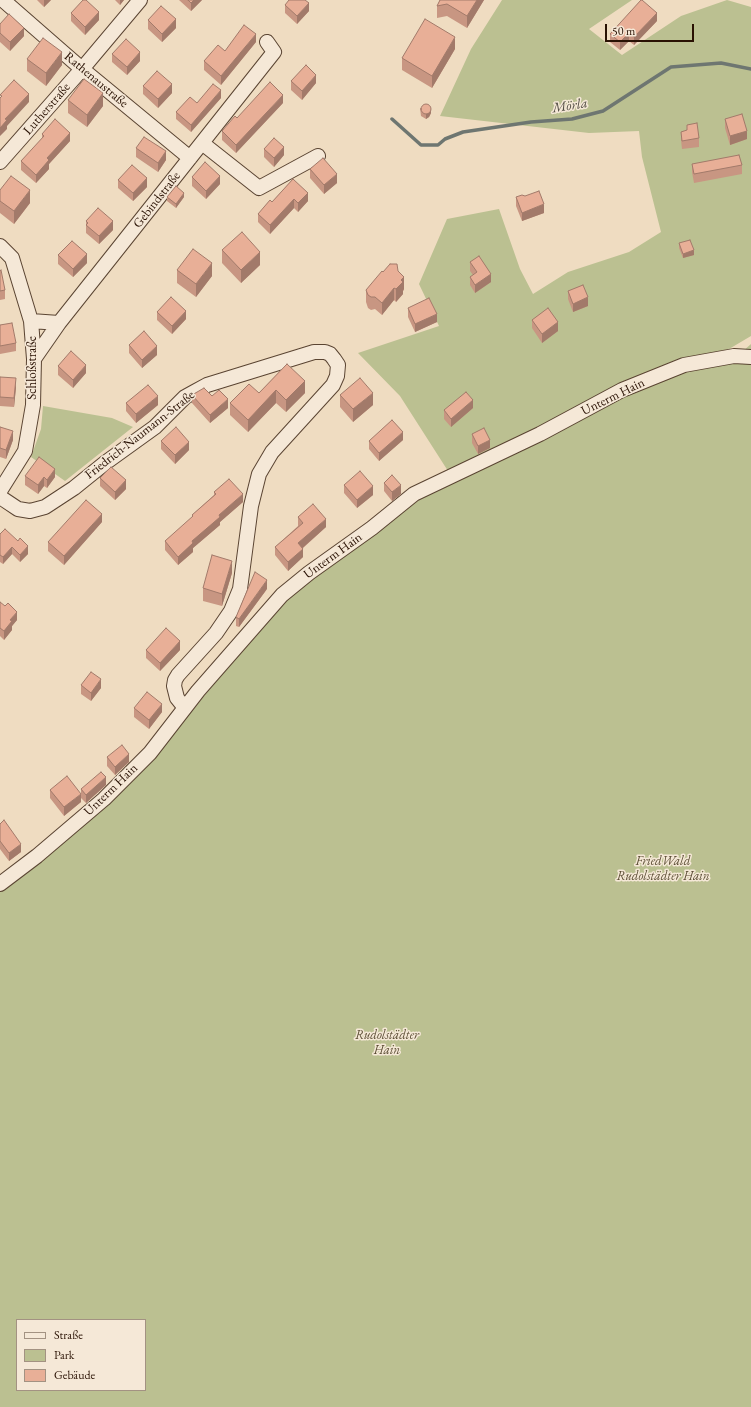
<!DOCTYPE html>
<meta charset="utf-8">
<style>
body{margin:0}
#map{position:relative;width:751px;height:1407px;overflow:hidden;background:#efdcc1;font-family:"EB Garamond",serif}
canvas{display:block}
.legend{position:absolute;left:16px;top:1319px;width:130px;height:72px;box-sizing:border-box;background:#f5e8d7;border:1px solid #a39282;margin:0;padding:5px 7px;list-style:none;font-size:12px;color:#291103}
.legend li{display:flex;align-items:center;gap:8px;height:20px}
.legend b{width:20px;border:1px solid #a39282}
.scale{position:absolute;left:605px;top:24px;width:89px;height:18px;box-sizing:border-box;border:2px solid #291103;border-top:0;padding-left:5px;font-size:12px;line-height:14px;white-space:nowrap;color:#291103;-webkit-text-stroke:3px #f5e8d7;paint-order:stroke}
</style>
<div id="map">
<canvas width="751" height="1407"></canvas>
<ul class="legend">
<li><b style="height:5px;background:#f5e8d7"></b>Straße</li>
<li><b style="height:11px;background:#bbc091"></b>Park</li>
<li><b style="height:11px;background:#e8af97"></b>Gebäude</li>
</ul>
<div class="scale">50 m</div>
</div>
<script>
const g = document.querySelector('canvas').getContext('2d');
g.lineJoin = 'round';
function fill(path, color) { g.fillStyle = color; g.fill(path, 'evenodd'); }
const shape = rows => new Path2D(rows.map(r => 'M' + r).join(''));
function trace(path, color, width, dash) { g.strokeStyle = color; g.lineWidth = width; g.lineCap = dash ? 'butt' : 'round'; g.setLineDash(dash || []); g.stroke(path); }
function write(font, color, halo, rows, align = 'center') {
  g.font = font + ' "EB Garamond",serif'; g.lineWidth = 3; g.setLineDash([]); g.textBaseline = 'middle'; g.strokeStyle = halo; g.fillStyle = color; for (const [text, x, y, turn = 0] of rows) {
    g.save(); g.translate(x, y); g.rotate((+turn || 0) * Math.PI / 180); g.textAlign = isNaN(turn) ? turn : align; if (halo) g.strokeText(text, 0, 0); g.fillText(text, 0, 0); g.restore();
  }
}
fill(shape([
 [502,0,632,0,589,29,622,55,681,16,727,0,751,7,751,336,729,349,678,361,448,471,400,396,358,353,439,326,419,284,447,219,499,209,520,269,533,294,568,272,629,252,661,232,642,157,639,131,589,133,440,116,471,49],
 [751,344,751,1407,0,1407,0,889,87,820,136,778,191,712,264,622,298,588,423,493,649,384,742,352],
 [17,1320,145,1320,145,1390,17,1390],
 [43,406,112,418,133,427,65,481,31,457,41,429]
]), '#bbc091');
trace(shape([
 [392,119,421,145,438,145,445,139,463,132,531,122,572,119,603,111,671,67,721,63,751,69]
]), '#6e7671', 3.5);
const minor = shape([
 [3,0,82,69,190,158],
 [202,143,259,188,318,156],
 [0,162,82,69,140,0],
 [0,246,12,258,31,321,34,359,33,405,25,451,0,491],
 [31,321,59,323],
 [34,359,59,323,274,52,267,42],
 [0,497,18,509,30,511,45,507,74,488,105,463,155,427,185,397,194,392,207,385,314,352,325,352,330,354,334,359,338,365,337,376,333,385,272,452,259,474,251,506,240,589,231,611,216,633,178,675,175,680,174,686,177,698,185,708],
 [0,884,37,856,104,799,150,753,198,691,282,595,309,573,372,528,414,494,540,434,622,390,684,365,734,356,751,357]
]);
trace(minor, '#5a4432', 16);
trace(minor, '#f5e8d7', 14);
fill(shape([
 [37,0,51,0,44,7],
 [115,0,124,0,120,5],
 [179,0,202,0,191,11],
 [440,0,484,0,467,28,447,16,437,18,437,6],
 [285,5,309,11,297,24,285,13],
 [71,13,99,20,85,35,71,21],
 [148,20,176,28,162,42,148,29],
 [657,21,634,45,629,41,620,50,610,42,610,34],
 [0,24,24,36,10,51,0,42],
 [256,42,221,85,204,70,204,61,225,51],
 [455,49,432,88,402,70,402,58],
 [112,54,140,61,127,75,112,62],
 [27,59,62,65,46,86,27,71],
 [291,81,316,83,302,100,291,90],
 [143,86,172,93,158,108,143,94],
 [221,98,191,132,176,119,176,112,197,103],
 [68,100,103,106,87,127,68,113],
 [283,103,236,153,222,140,222,131,237,118],
 [420,108,431,113,429,117,426,119,421,116],
 [725,119,747,139,730,145,725,128],
 [687,125,699,138,699,147,682,149,681,140,681,132,687,131],
 [42,134,70,141,49,164,49,169,36,183,21,170,21,161,42,139],
 [136,148,166,160,158,172,136,157],
 [264,149,284,155,274,167,264,157],
 [692,164,742,165,742,174,694,183,692,172],
 [310,169,337,183,324,194,310,178],
 [192,177,220,184,206,199,192,186],
 [293,179,308,201,298,212,294,208,270,234,258,222,258,214,272,202],
 [118,180,147,187,133,201,118,188],
 [0,190,30,203,14,224,0,213],
 [167,197,184,197,176,208,167,201],
 [516,197,544,213,522,221,516,206],
 [86,221,113,230,99,244,86,233],
 [679,243,694,255,683,258,679,248],
 [222,250,260,265,241,283,222,263],
 [58,255,87,263,73,277,58,264],
 [470,262,491,282,475,293,470,285,470,277,473,275,470,271],
 [177,270,212,276,196,297,177,283],
 [0,271,5,290,5,299,0,300],
 [398,271,404,289,403,291,403,294,396,302,394,300,382,315,375,309,371,310,368,308,366,302,366,290,383,272],
 [568,291,588,306,573,312,568,299],
 [408,308,437,322,415,332,408,317],
 [157,312,186,319,172,334,157,320],
 [532,320,558,331,542,343,532,328],
 [0,325,16,343,16,351,0,354],
 [129,345,157,355,142,368,129,353],
 [287,364,305,393,286,412,276,403,248,432,230,415,230,403,259,393],
 [58,366,86,373,73,388,58,375],
 [0,377,16,387,14,407,0,406],
 [192,395,212,396,228,408,210,423,192,403],
 [340,395,373,405,353,422,340,407],
 [126,403,158,405,136,423,126,411],
 [473,408,451,427,444,419,444,410],
 [0,427,13,440,6,459,0,457],
 [472,434,490,448,478,454,472,443],
 [403,440,379,461,369,449,369,441],
 [161,441,189,450,175,464,161,449],
 [25,476,55,477,47,488,44,486,38,494,25,485],
 [100,478,126,489,115,500,100,486],
 [384,483,401,494,392,501,384,491],
 [344,485,373,495,357,508,344,493],
 [214,492,243,502,220,522,220,525,193,548,193,552,178,565,165,550,165,541,192,518,192,515,214,495],
 [298,517,326,527,303,548,303,557,288,571,275,555,275,547,298,526],
 [102,522,64,565,48,551,48,542],
 [0,534,28,554,20,562,12,554,3,564,0,562],
 [232,573,222,606,203,601,203,588],
 [267,589,239,627,236,626,236,617],
 [0,602,17,620,12,626,12,630,4,640,0,636],
 [146,650,180,650,160,671,146,658],
 [81,685,101,688,91,701,81,694],
 [134,708,162,712,149,729,134,717],
 [107,757,129,762,115,775,107,766],
 [106,785,86,803,81,798,81,789],
 [50,790,81,802,64,816,50,798],
 [0,824,21,852,9,861,0,849]
]), '#c89682');
fill(shape([
 [44,0,51,0,44,7],
 [120,0,124,0,120,5],
 [194,0,202,0,191,11,191,3],
 [477,0,484,0,467,28,467,16],
 [309,3,309,11,297,24,297,16],
 [99,12,99,20,85,35,85,27],
 [657,13,657,21,634,45,634,37],
 [176,19,176,28,162,42,162,34],
 [24,28,24,36,10,51,10,42],
 [629,33,629,41,620,50,620,42],
 [256,34,256,42,221,85,221,76],
 [455,37,455,49,432,88,432,76],
 [62,52,62,65,46,86,46,73],
 [140,52,140,61,127,75,127,67],
 [316,75,316,83,302,100,302,91],
 [172,84,172,93,158,108,158,99],
 [221,90,221,98,191,132,191,125],
 [103,93,103,106,87,127,87,115],
 [29,94,29,102,7,126,7,129,0,136,0,128,5,119],
 [283,95,283,103,236,153,236,145],
 [431,108,431,113,429,117,426,119,426,114],
 [747,131,747,139,730,145,730,136],
 [70,133,70,141,49,164,49,169,36,183,36,175,47,158],
 [284,147,284,155,274,167,274,158],
 [166,151,166,160,158,172,158,163],
 [337,174,337,183,324,194,324,185],
 [220,176,220,184,206,199,206,191],
 [147,178,147,187,133,201,133,193],
 [30,190,30,203,14,224,14,211],
 [184,193,184,197,176,208,176,204],
 [308,193,308,201,298,212,298,203],
 [294,199,294,208,270,234,270,225],
 [544,204,544,213,522,221,522,213],
 [113,221,113,230,99,244,99,236],
 [694,250,694,255,683,258,683,254],
 [260,252,260,265,241,283,241,270],
 [87,254,87,263,73,277,73,269],
 [212,263,212,276,196,297,196,284],
 [491,274,491,282,475,293,475,285],
 [404,277,404,289,403,291,403,294,396,302,396,289,401,280],
 [394,288,394,300,382,315,382,303],
 [588,297,588,306,573,312,573,304],
 [186,311,186,319,172,334,172,326],
 [437,314,437,322,415,332,415,324],
 [558,322,558,331,542,343,542,334],
 [157,346,157,355,142,368,142,360],
 [86,365,86,373,73,388,73,380],
 [16,378,16,387,14,407,14,398],
 [305,381,305,393,286,412,286,400],
 [276,390,276,403,248,432,248,420],
 [373,393,373,405,353,422,353,409],
 [158,396,158,405,136,423,136,414],
 [228,399,228,408,210,423,210,415],
 [473,400,473,408,451,427,451,419],
 [13,431,13,440,6,459,6,450],
 [403,432,403,440,379,461,379,453],
 [490,440,490,448,478,454,478,446],
 [189,442,189,450,175,464,175,455],
 [55,469,55,477,47,488,47,480],
 [44,477,44,486,38,494,38,485],
 [126,480,126,489,115,500,115,492],
 [401,485,401,494,392,501,392,492],
 [373,486,373,495,357,508,357,500],
 [243,494,243,502,220,522,220,525,193,548,193,552,178,565,178,557,192,541,219,515],
 [102,514,102,522,64,565,64,556],
 [326,519,326,527,298,552,298,543],
 [28,546,28,554,20,562,20,555],
 [12,547,12,554,3,564,3,557],
 [303,549,303,557,288,571,288,562],
 [232,561,232,573,222,606,222,594],
 [267,580,267,589,239,627,239,619],
 [17,612,17,620,12,626,12,630,4,640,4,631,10,620],
 [180,641,180,650,160,671,160,663],
 [101,679,101,688,91,701,91,693],
 [162,704,162,712,149,729,149,720],
 [129,754,129,762,115,775,115,767],
 [106,777,106,785,86,803,86,795],
 [81,794,81,802,64,816,64,807],
 [21,844,21,852,9,861,9,853]
]), '#a27a6a');
const building = shape([
 [83,0,86,0,99,12,85,27,71,13,83,0],
 [188,0,194,0,191,3,188,0],
 [289,0,305,0,309,3,297,16,285,5,289,0],
 [440,0,477,0,467,16,447,4,437,6,440,0],
 [641,0,642,0,657,13,634,37,629,33,620,42,610,34,641,0],
 [161,6,176,19,162,34,148,20,161,6],
 [9,14,24,28,10,42,0,33,0,24,9,14],
 [425,19,455,37,432,76,402,58,425,19],
 [244,25,256,34,221,76,204,61,218,45,225,51,244,25],
 [43,38,62,52,46,73,27,59,43,38],
 [126,39,140,52,127,67,112,54,126,39],
 [306,65,316,75,302,91,291,81,306,65],
 [157,71,172,84,158,99,143,86,157,71],
 [84,79,103,93,87,115,68,100,84,79],
 [14,80,29,94,5,119,7,120,0,128,0,98,2,96,0,95,14,80],
 [270,82,283,95,236,145,222,131,235,116,237,118,270,82],
 [213,84,221,90,191,125,176,112,190,97,197,103,213,84],
 '421 109a5 5 0 1 1 10 0a5 5 0 1 1-10 0Z',
 [742,114,747,131,730,136,725,119,742,114],
 [55,119,70,133,47,158,49,160,36,175,21,161,44,136,42,134,55,119],
 [697,123,699,138,682,141,681,132,687,130,687,125,697,123],
 [144,137,166,151,158,163,136,148,144,137],
 [274,138,284,147,274,158,264,149,274,138],
 [739,155,742,165,694,174,692,164,739,155],
 [323,158,337,174,324,185,310,169,323,158],
 [205,162,220,176,206,191,192,177,205,162],
 [132,165,147,178,133,193,118,180,132,165],
 [11,176,30,190,14,211,0,201,0,190,11,176],
 [293,179,308,193,298,203,294,199,270,225,258,214,270,200,272,202,293,179],
 [176,186,184,193,176,204,167,197,176,186],
 [539,191,544,204,522,213,516,197,522,195,525,196,539,191],
 [98,208,113,221,99,236,86,225,88,223,86,221,98,208],
 [242,232,260,252,241,270,222,250,242,232],
 [690,240,694,250,683,254,679,243,690,240],
 [72,241,87,254,73,269,58,255,72,241],
 [193,249,212,263,196,284,177,270,193,249],
 [479,256,491,274,475,285,470,277,477,272,470,262,479,256],
 [390,264,397,264,398,271,404,277,401,280,403,282,396,289,394,288,382,303,375,297,371,297,368,295,366,290,382,271,383,272,390,264],
 [1,270,5,290,0,291,0,271,1,270],
 [583,285,588,297,573,304,568,291,583,285],
 [171,297,186,311,172,326,157,312,171,297],
 [429,298,437,314,415,324,408,308,429,298],
 [548,308,558,322,542,334,532,320,548,308],
 [12,323,16,343,0,346,0,325,12,323],
 [144,331,157,346,142,360,129,345,144,331],
 [71,351,86,365,73,380,58,366,71,351],
 [287,364,305,381,286,400,276,390,248,420,230,403,249,384,259,393,287,364],
 [0,377,16,378,14,398,0,397,0,377],
 [360,378,373,393,353,409,340,395,360,378],
 [148,385,158,396,136,414,126,403,148,385],
 [204,388,212,396,219,390,228,399,210,415,192,395,204,388],
 [466,392,473,400,451,419,444,410,466,392],
 [392,420,403,432,379,453,369,441,392,420],
 [0,427,13,431,6,450,0,448,0,427],
 [176,427,189,442,175,455,161,441,176,427],
 [484,428,490,440,478,446,472,434,484,428],
 [39,457,55,469,47,480,44,477,38,485,25,476,39,457],
 [111,467,126,480,115,492,100,478,111,467],
 [360,471,373,486,357,500,344,485,360,471],
 [392,475,401,485,392,492,384,483,392,475],
 [229,479,243,494,219,515,220,517,192,541,193,543,178,557,165,541,193,516,192,515,216,494,214,492,229,479],
 [86,500,102,514,64,556,48,542,86,500],
 [313,504,326,519,298,543,303,549,288,562,275,547,303,523,298,517,313,504],
 [5,529,18,541,20,538,28,546,20,555,12,547,3,557,0,555,0,534,5,529],
 [212,555,232,561,222,594,203,588,212,555],
 [255,572,267,580,239,619,236,617,255,572],
 [0,602,5,606,8,603,17,612,10,620,12,621,4,631,0,628,0,602],
 [166,628,180,641,160,663,146,650,166,628],
 [91,672,101,679,91,693,81,685,91,672],
 [147,692,162,704,149,720,134,708,147,692],
 [122,745,129,754,115,767,107,757,122,745],
 [101,772,106,777,86,795,81,789,101,772],
 [67,776,81,794,64,807,50,790,67,776],
 [4,820,21,844,9,853,0,841,0,824,4,820]
]);
fill(building, '#e8af97');
trace(building, '#a27a6a', 1);
write('13px', '#291103', '#f5e8d7', [
 ["Rathenaustraße",96,80,40],
 ["Lutherstraße",47,109,-49],
 ["Gebindstraße",157,200,-52],
 ["Schloßstraße",32,368,-90],
 ["Unterm Hain",613,397,-26],
 ["Friedrich-Naumann-Straße",140,435,-38],
 ["Unterm Hain",333,556,-36],
 ["Unterm Hain",111,790,-44]
]);
write('italic 13px', '#5c4e35', '#f5e8d7', [
 ["FriedWald",663,861],
 ["Rudolstädter Hain",663,876],
 ["Rudolstädter",387,1035],
 ["Hain",387,1050]
]);
write('italic 14px', '#514c43', '#f5e8d7', [
 ["Mörla",570,106,-9]
]);
</script>
